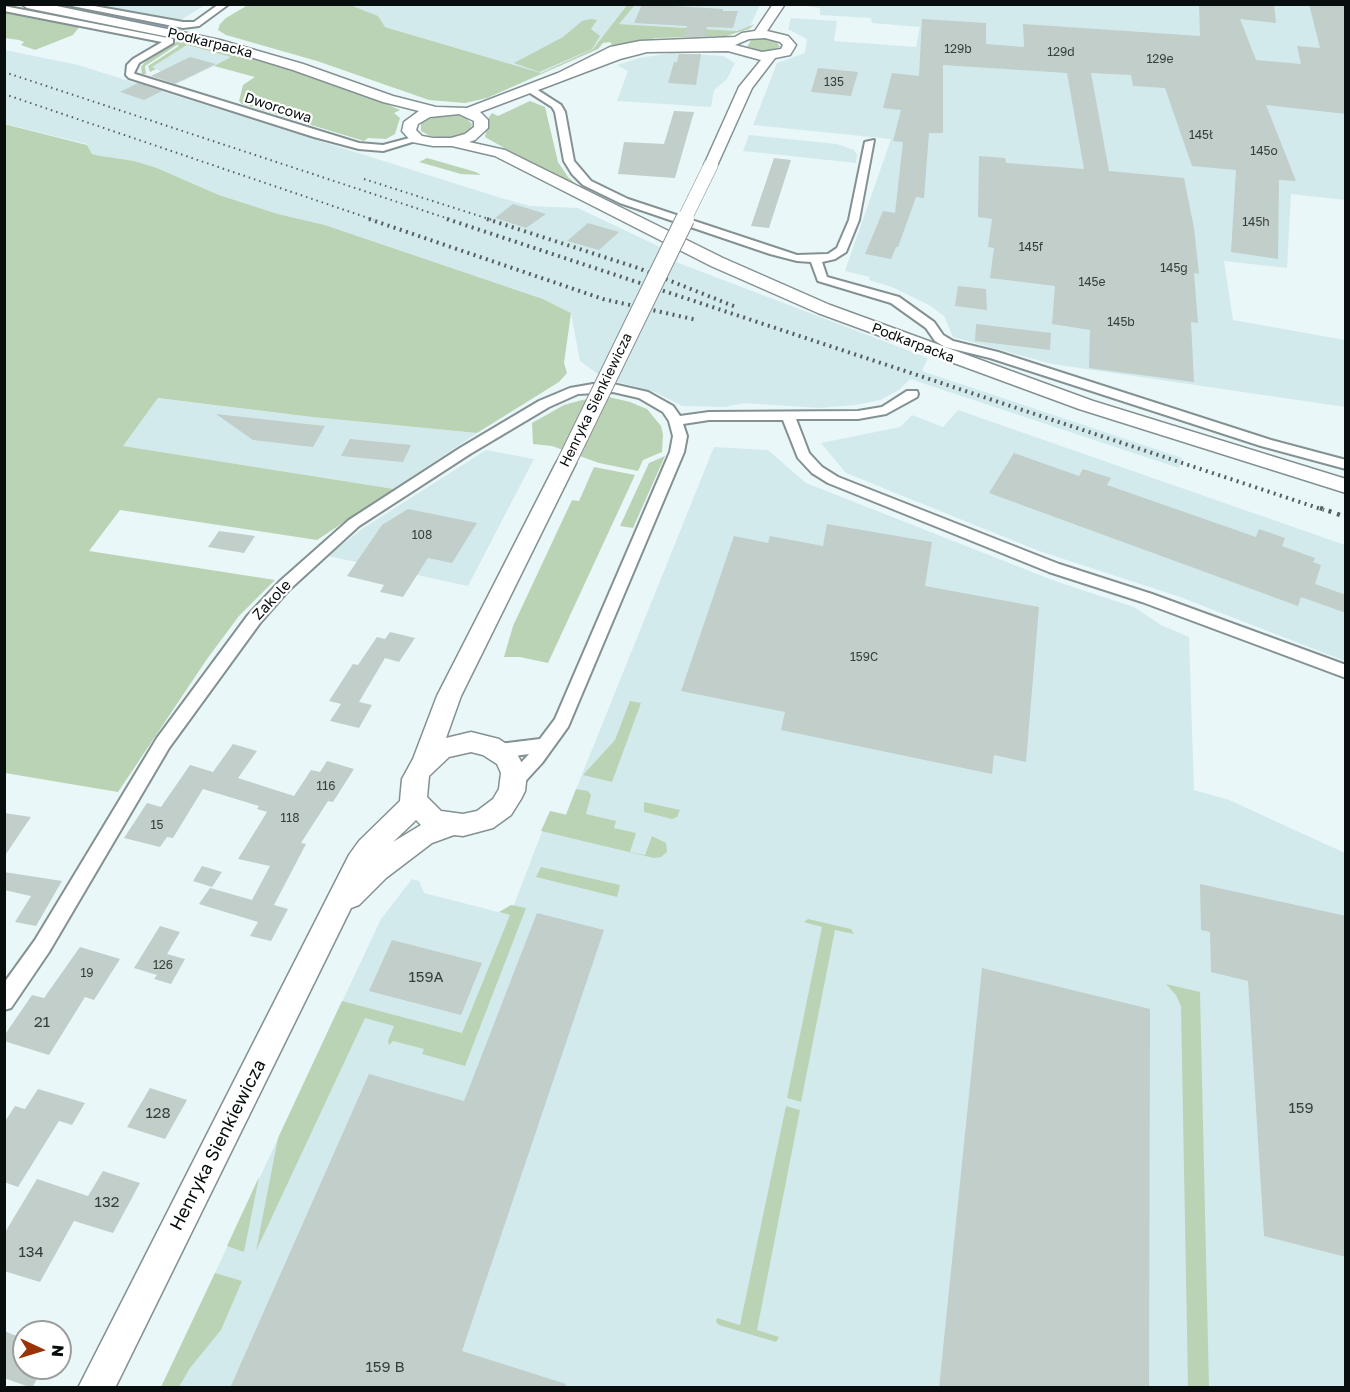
<!DOCTYPE html>
<meta charset="utf-8">
<style>
body{margin:0}
#map{position:relative;width:1350px;height:1392px;overflow:hidden;background:#e9f7f9;font-family:"Golos Text",sans-serif}
canvas{display:block}
.frame{position:absolute;inset:0;border:6px solid #080d0d;pointer-events:none}
.north{position:absolute;left:12px;top:1320px;width:60px;height:60px;box-sizing:border-box;background:#fff;border:2px solid #9c9e9e;border-radius:50%;rotate:94deg;font-size:16px;font-weight:700;line-height:24px;text-align:center;color:#080d0d}
.north::after{content:'';display:block;margin:auto;width:21px;height:27px;background:#9a3406;clip-path:polygon(50% 0,100% 100%,50% 72%,0 100%)}
</style>
<div id="map">
<canvas width="1350" height="1392"></canvas>
<div class="frame"></div>
<div class="north">N</div>
</div>
<script>
const g = document.querySelector('canvas').getContext('2d');
g.lineJoin = 'round';
function fill(path, color) { g.fillStyle = color; g.fill(path, 'evenodd'); }
const shape = rows => new Path2D(rows.map(r => 'M' + r).join(''));
function trace(path, color, width, dash) { g.strokeStyle = color; g.lineWidth = width; g.lineCap = dash ? 'butt' : 'round'; g.setLineDash(dash || []); g.stroke(path); }
function write(font, color, halo, rows, align = 'center') {
  g.font = font + ' "Golos Text",sans-serif'; g.lineWidth = 4.5; g.setLineDash([]); g.textBaseline = 'middle'; g.strokeStyle = halo; g.fillStyle = color; for (const [text, x, y, turn = 0] of rows) {
    g.save(); g.translate(x, y); g.rotate((+turn || 0) * Math.PI / 180); g.textAlign = isNaN(turn) ? turn : align; if (halo) g.strokeText(text, 0, 0); g.fillText(text, 0, 0); g.restore();
  }
}
fill(shape([
 [84,5,205,5,176,23],
 [311,5,627,5,593,49,541,73],
 [635,5,760,5,750,26,737,31,618,24],
 [800,5,1345,5,1345,200,1291,194,1287,268,1224,261,1233,320,1345,340,1345,407,1052,364,953,337,944,316,929,305,892,287,869,280,870,277,845,271,891,139,753,125,777,63,805,53,807,39,788,29,791,18,837,21,834,41,916,47,920,27,872,23,871,18,820,15,820,8],
 [187,45,232,57,183,81,151,67],
 [5,50,78,65,498,197,530,206,578,208,679,256,676,262,928,358,922,371,1182,458,1179,468,910,379,899,390,880,400,855,405,819,408,744,403,725,407,682,406,655,392,603,378,580,361,571,313,543,299,325,225,278,214,219,195,157,168,92,154,87,144,5,124],
 [672,53,723,56,735,63,727,79,714,90,711,107,617,101,628,71,617,65,639,58],
 [749,135,837,144,854,150,857,155,856,163,743,151],
 [158,398,312,417,477,433,394,489,122,446],
 [958,410,1345,545,1345,661,1180,597,1039,551,846,473,821,443,900,427,912,415,943,427],
 [714,447,768,450,806,483,1055,581,1134,607,1161,625,1189,637,1194,790,1229,800,1345,853,1345,1387,161,1388,381,919,412,879,419,881,424,893,510,915,550,811,566,814],
 [486,450,534,459,468,586,328,556,362,529]
]), '#d3eaed');
fill(shape([
 [248,5,350,5,378,16,385,27,541,73,593,49,627,5,635,5,619,24,737,31,755,24,749,29,726,36,657,38,612,45,610,42,603,43,598,49,487,98,465,103,429,100,317,61,226,35,218,30,220,24,226,18],
 [7,11,80,26,73,35,35,50,21,45,24,42,19,40,5,38,5,12],
 [591,19,597,20,591,29,600,36,592,49,539,72,514,63,563,37,582,21],
 [766,38,776,41,780,47,765,52,747,47,751,40],
 [181,39,301,71,366,95,400,110,394,113,400,118,395,134,386,139,368,138,364,141,242,104,239,101,243,85,255,77,214,66,231,57,187,45,152,67,156,69,150,72,148,66,179,46,177,45,145,66,146,74,142,74,141,67,145,62],
 [530,101,545,107,558,162,568,177,579,187,527,161,485,137,489,117,492,113,498,116],
 [450,114,465,117,472,124,471,128,461,135,446,138,430,136,421,131,421,123,425,120],
 [4,124,87,145,92,154,101,156,134,161,157,168,219,195,278,214,325,225,543,299,571,313,564,363,567,373,559,382,477,433,312,417,158,398,123,446,394,489,317,540,120,510,89,551,275,580,239,616,207,659,118,792,5,773],
 [427,158,476,172,481,175,461,174,419,162],
 [609,397,630,402,647,409,661,426,663,434,662,452,643,460,638,471,599,463,552,446,533,444,532,423,564,405,582,400],
 [665,456,633,528,620,526,649,463],
 [594,467,635,475,548,663,520,657,504,657,513,626,572,500,579,501],
 [630,701,641,703,612,782,583,775,615,740],
 [576,789,588,791,591,795,586,814,616,821,614,828,636,833,630,852,645,855,652,836,666,843,667,852,661,857,654,858,541,831,550,811,566,815],
 [644,802,680,810,677,817,672,819,644,812],
 [541,867,620,885,617,897,536,877],
 [511,905,526,908,465,1066,422,1054,424,1049,393,1041,389,1045,388,1041,394,1026,365,1018,256,1251,278,1138,342,1001,462,1033,510,915,499,912],
 [808,919,851,929,854,934,835,930,801,1102,787,1098,822,927,804,922],
 [1166,984,1200,992,1209,1387,1188,1387,1181,1006,1176,995],
 [786,1106,800,1110,757,1330,779,1337,776,1342,719,1325,716,1322,717,1318,740,1325],
 [259,1177,244,1252,227,1246],
 [215,1273,242,1281,221,1330,190,1368,179,1387,161,1387]
]), '#bbd3b5');
trace(shape([
 [52,4,171,28]
]), '#9aaadf', 4);
fill(shape([
 [642,4,723,9,723,11,738,11,733,28,707,27,705,36,684,37,687,26,634,23],
 [1199,4,1274,4,1276,23,1240,19,1256,60,1301,64,1297,46,1320,48,1309,4,1346,4,1346,114,1266,105,1296,181,1279,180,1278,259,1231,252,1236,170,1192,166,1165,88,1133,86,1131,75,1091,73,1109,171,1184,178,1194,228,1199,274,1194,273,1198,323,1191,322,1194,382,1089,368,1090,330,1052,324,1055,286,990,278,994,248,988,247,992,219,978,217,979,156,1005,158,1006,163,1084,169,1067,73,943,65,943,133,929,133,924,198,916,197,898,247,896,247,891,259,865,254,883,211,895,213,903,142,893,141,901,110,883,108,892,73,919,76,922,19,986,23,986,44,1024,47,1023,24,1200,36],
 [679,54,701,54,696,85,668,83,674,62,677,62],
 [190,57,216,64,175,84,151,76],
 [818,68,858,72,851,96,811,92],
 [138,83,162,91,144,100,120,92],
 [674,111,694,112,675,178,618,174,624,142,664,144],
 [774,158,791,160,769,228,751,226],
 [513,204,546,214,526,228,495,218],
 [588,223,619,232,599,250,567,241],
 [958,286,986,289,987,310,955,306],
 [976,324,1051,333,1050,350,975,341],
 [216,414,325,426,313,447,253,440],
 [350,439,411,445,403,462,341,456],
 [1014,453,1079,476,1083,469,1111,478,1107,485,1256,537,1259,529,1285,538,1282,546,1315,558,1313,562,1321,565,1315,584,1346,595,1346,613,1301,597,1298,606,989,493],
 [408,509,477,523,452,563,428,558,403,597,380,592,384,585,347,576,382,525],
 [827,524,932,542,925,586,1039,607,1026,762,994,755,992,774,781,730,785,712,681,691,734,536,768,543,770,536,823,546],
 [219,531,255,536,244,553,208,547],
 [390,632,415,638,399,662,385,658,359,702,372,705,359,728,330,721,341,704,329,701,353,664,358,665,377,637,385,639],
 [233,744,257,751,238,778,294,796,311,770,320,772,327,761,354,769,333,802,328,801,301,843,306,844,274,905,288,909,271,941,250,936,258,922,199,904,210,888,252,900,270,866,238,859,267,812,257,809,259,806,203,789,173,838,167,837,160,847,124,838,147,803,161,807,190,765,213,772],
 [4,813,31,817,4,857],
 [202,866,222,872,212,887,193,881],
 [4,872,62,881,36,926,15,922,31,896,4,890],
 [1200,884,1346,916,1346,1257,1264,1236,1248,981,1211,972,1210,932,1201,930],
 [537,913,604,930,462,1351,566,1384,565,1388,230,1388,369,1074,464,1101],
 [160,926,180,932,167,954,185,959,171,984,154,979,157,975,134,968],
 [392,940,482,963,461,1015,369,991],
 [80,947,120,959,94,1000,85,997,49,1055,4,1041,4,1036,32,995,44,998],
 [982,968,1150,1009,1149,1388,939,1388],
 [150,1088,187,1100,165,1139,127,1127],
 [38,1089,85,1103,72,1125,59,1121,18,1187,4,1182,4,1123,15,1106,25,1109],
 [103,1171,140,1183,113,1233,74,1221,40,1282,4,1271,4,1234,37,1179,88,1196],
 [4,1331,24,1339,24,1368,43,1368,32,1388,4,1378]
]), '#c1cec9');
const street = shape([
 [62,4,83,4,183,22,194,22,219,4,229,4,199,26,183,28,62,4],
 [4,6,173,39,173,43,139,63,134,73,135,74,359,143,383,145,417,136,422,139,383,151,359,149,314,137,129,78,126,75,127,65,133,59,162,42,4,11,4,6],
 [527,87,533,87,561,105,565,112,574,161,591,181,628,199,797,255,828,254,837,248,849,220,865,142,874,140,859,220,846,252,835,259,822,262,827,277,899,297,934,322,943,335,953,341,998,352,1271,440,1346,460,1346,469,1261,446,990,358,945,347,935,341,926,328,891,303,818,281,811,262,797,261,770,254,620,203,583,185,572,174,564,161,555,112,552,107,527,91,527,87],
 [593,384,613,384,648,392,673,406,680,416,709,412,858,411,882,407,907,391,917,391,918,394,917,397,886,414,858,419,796,419,809,453,822,467,838,477,1059,564,1152,594,1346,665,1346,678,1142,602,1049,572,828,483,812,473,798,458,783,420,709,420,683,424,687,436,684,452,568,727,542,763,520,787,514,789,508,787,505,782,508,777,529,754,499,758,493,756,490,751,493,746,499,744,540,739,555,719,670,452,673,436,669,421,663,412,639,398,613,392,578,394,549,407,470,454,359,526,289,590,260,623,169,748,49,952,11,1008,4,1010,4,983,35,940,157,738,248,615,279,582,349,520,460,448,539,401,570,388,593,384]
]);
const secondary = shape([
 [21,4,47,4,220,40,303,64,393,96,436,107,467,108,558,73,610,47,640,41,735,37,742,33,755,31,773,4,785,4,767,31,788,36,796,45,790,55,775,58,752,88,716,168,711,169,704,165,739,87,761,60,728,51,647,52,620,59,480,112,488,120,488,128,475,140,469,142,505,150,723,258,830,305,1093,401,1346,479,1346,493,1079,409,818,313,711,266,495,156,452,146,433,146,412,142,402,131,404,122,419,111,383,102,293,70,218,47,27,8,21,4],
 [765,38,780,42,783,45,781,49,762,52,735,45,749,39,765,38],
 [459,114,474,121,474,127,465,134,451,138,433,138,422,136,416,130,418,124,430,117,459,114],
 [566,457,573,458,576,463,461,696,446,738,471,732,499,739,515,750,527,773,525,791,521,799,511,815,493,828,463,836,454,835,432,843,386,878,359,905,351,908,115,1388,78,1388,349,855,359,841,400,801,402,779,413,759,437,696,556,463,559,458,566,457],
 [471,752,483,755,497,764,501,773,499,789,493,799,477,811,463,814,441,811,427,797,429,776,449,757,471,752],
 [416,820,421,825,393,842,412,824,416,820]
]);
trace(street, '#849192', 4);
trace(secondary, '#849192', 3);
fill(street, '#fff');
fill(secondary, '#fff');
trace(shape([
 [4,72,452,220],
 [4,94,374,220],
 [364,179,492,220]
]), '#575f60', 2, [1.5, 4]);
trace(shape([
 [369,219,603,299,697,320],
 [447,219,1324,510],
 [487,219,638,268,736,307]
]), '#575f60', 4, [2, 4.5]);
trace(shape([
 [1320,508,1346,517]
]), '#575f60', 4.5, [3, 6]);
const secondaryBridgeFar1 = shape([
 [684,220,711,165]
]);
const secondaryBridge = shape([
 [566,463,685,219]
]);
trace(secondaryBridgeFar1, '#849192', 15, []);
trace(secondaryBridge, '#849192', 20, []);
trace(secondaryBridgeFar1, '#fff', 14);
trace(secondaryBridge, '#fff', 18);
write('12px', '#363d3c', null, [
 ["129b",958,49],
 ["129d",1061,52],
 ["129e",1160,59],
 ["135",834,82],
 ["145ł",1201,135],
 ["145o",1264,151],
 ["145h",1256,222],
 ["145f",1031,247],
 ["145g",1174,268],
 ["145e",1092,282],
 ["145b",1121,322],
 ["108",422,535],
 ["159C",864,657],
 ["116",326,786],
 ["118",290,818],
 ["15",157,825],
 ["126",163,965],
 ["19",87,973]
]);
write('14px', '#080d0d', '#fff', [
 ["Podkarpacka",210,43,14],
 ["Dworcowa",278,108,18],
 ["Podkarpacka",913,343,21],
 ["Henryka Sienkiewicza",596,400,-64]
]);
write('15px', '#080d0d', '#fff', [
 ["Zakole",272,600,-47]
]);
write('15px', '#363d3c', null, [
 ["159A",426,977],
 ["21",42,1022],
 ["159",1301,1108],
 ["128",158,1113],
 ["132",107,1202],
 ["134",31,1252],
 ["159 B",385,1367]
]);
write('18px', '#080d0d', '#fff', [
 ["Henryka Sienkiewicza",218,1145,-63]
]);
</script>
